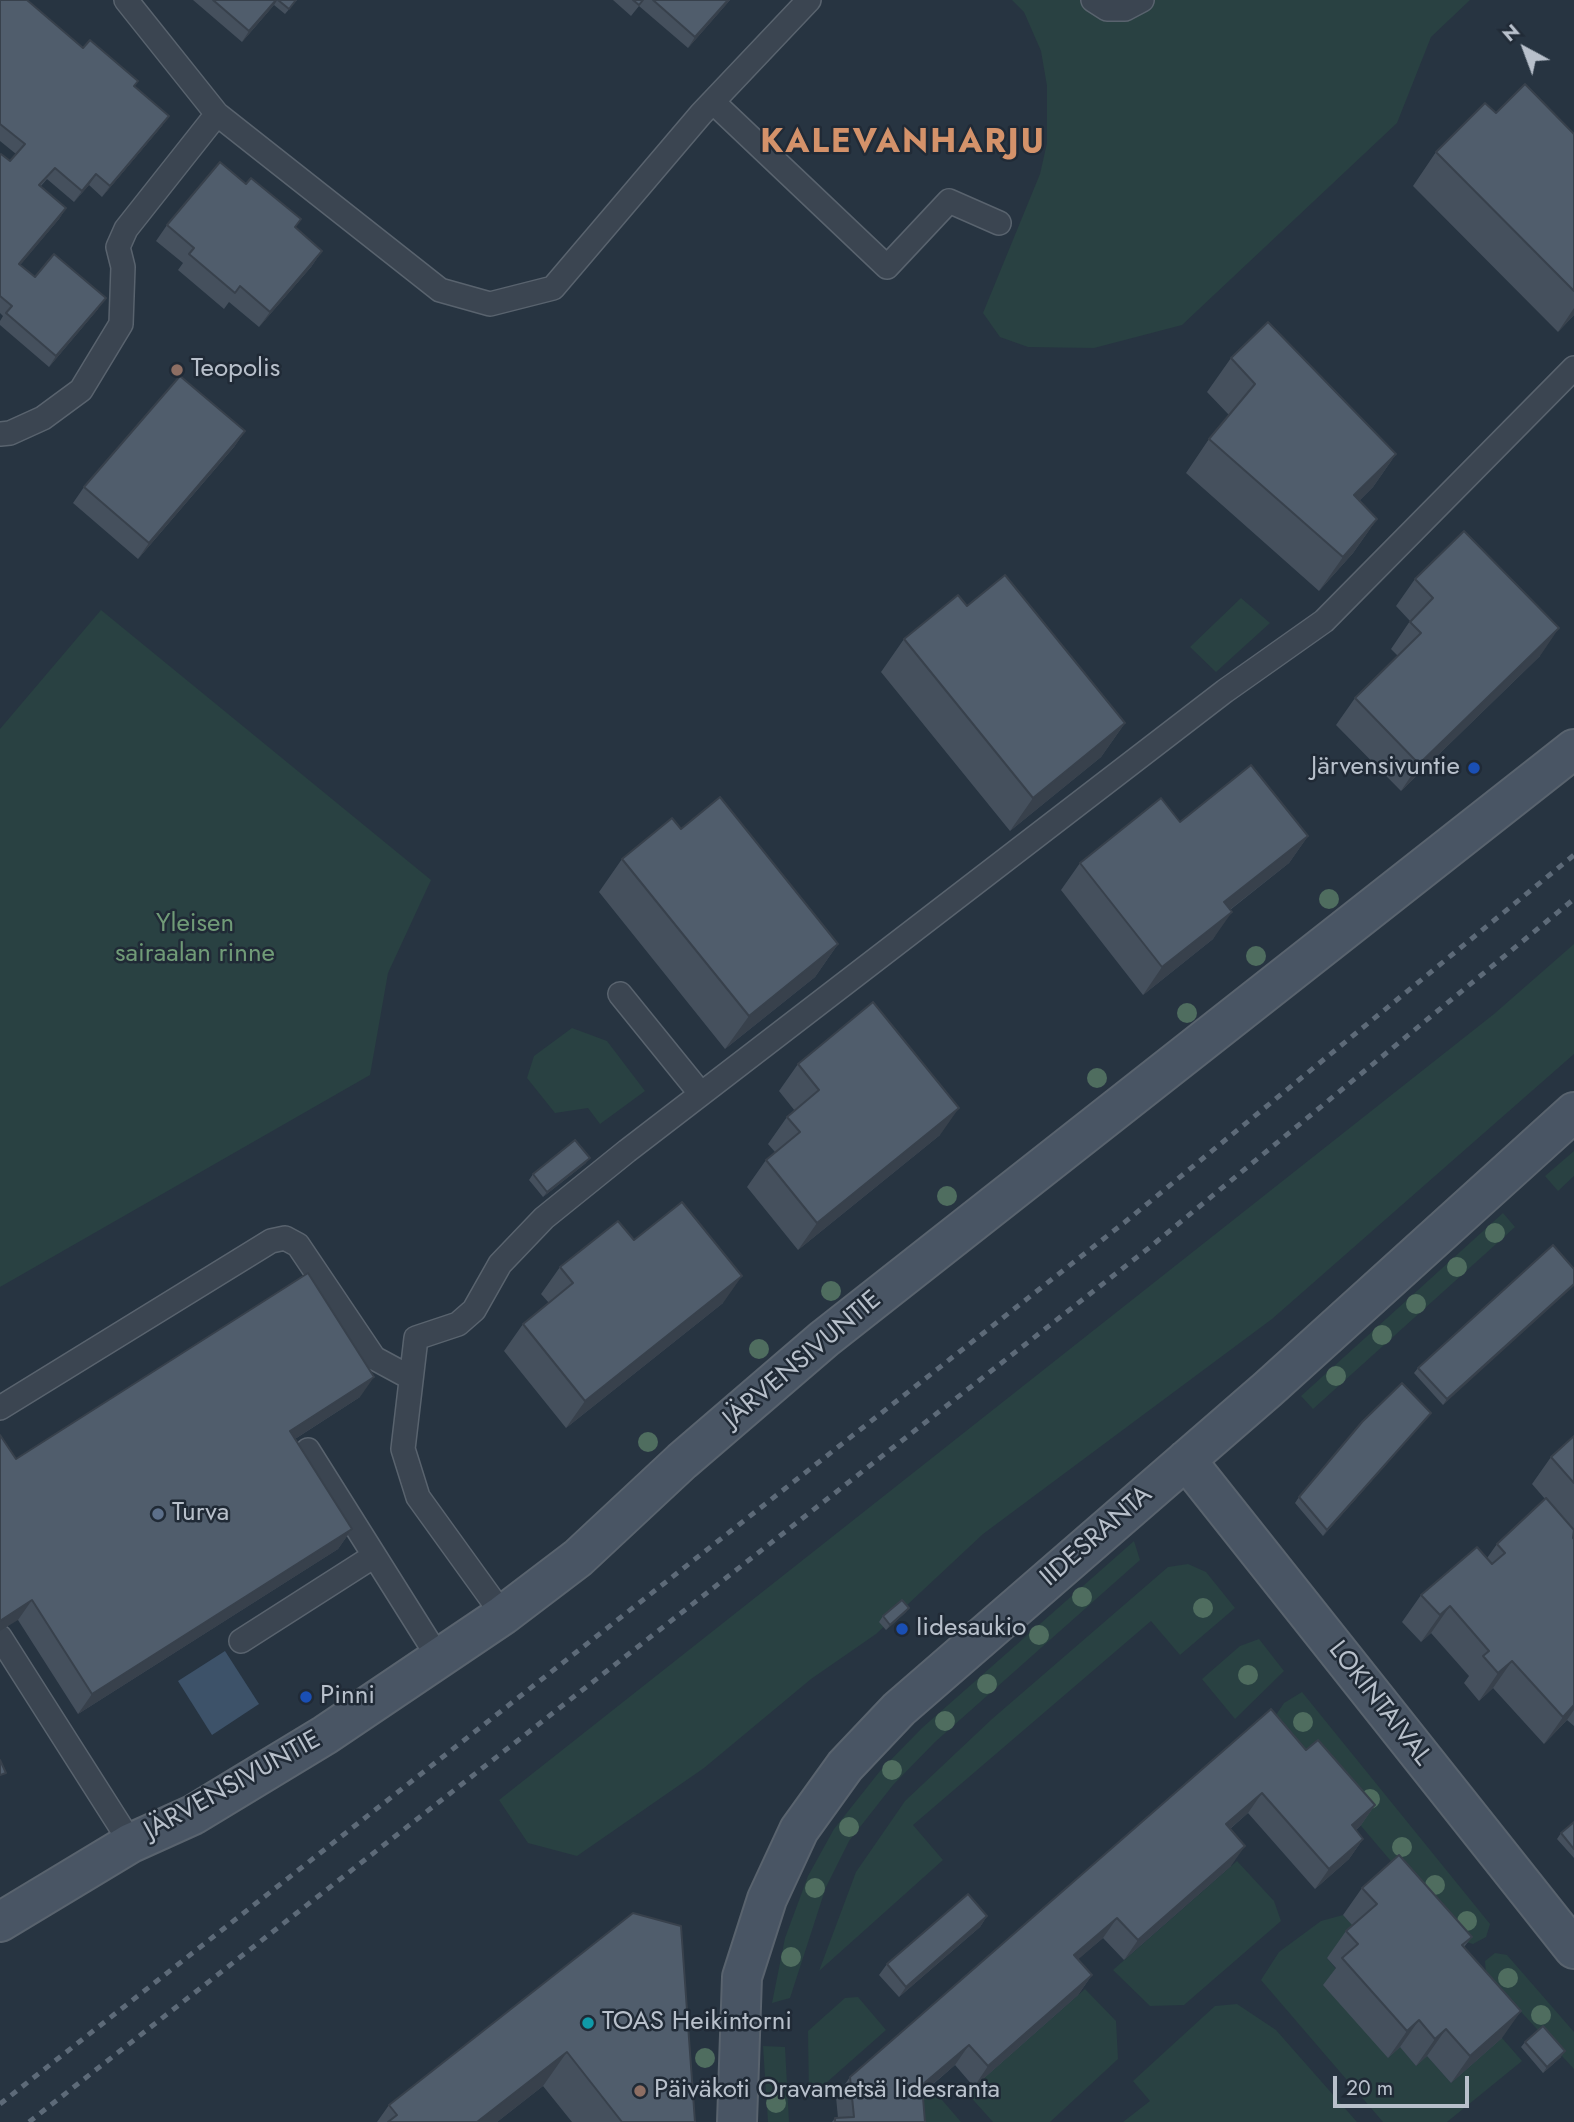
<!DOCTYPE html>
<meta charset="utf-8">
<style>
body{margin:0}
#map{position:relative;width:1574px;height:2122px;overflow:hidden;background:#273441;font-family:Jost,sans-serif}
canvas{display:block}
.north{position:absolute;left:1490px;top:14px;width:70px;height:70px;-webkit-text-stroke:5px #202a36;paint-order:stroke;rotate:319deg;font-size:19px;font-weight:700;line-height:28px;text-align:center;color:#b8c0cb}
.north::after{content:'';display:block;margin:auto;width:24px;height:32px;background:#b8c0cb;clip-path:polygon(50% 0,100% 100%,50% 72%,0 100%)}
.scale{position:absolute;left:1333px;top:2076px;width:136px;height:32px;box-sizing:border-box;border:4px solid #b8c0cb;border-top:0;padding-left:9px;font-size:21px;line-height:24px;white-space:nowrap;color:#b8c0cb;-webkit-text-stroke:5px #202a36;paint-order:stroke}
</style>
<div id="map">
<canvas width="1574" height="2122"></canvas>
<div class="north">N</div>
<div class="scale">20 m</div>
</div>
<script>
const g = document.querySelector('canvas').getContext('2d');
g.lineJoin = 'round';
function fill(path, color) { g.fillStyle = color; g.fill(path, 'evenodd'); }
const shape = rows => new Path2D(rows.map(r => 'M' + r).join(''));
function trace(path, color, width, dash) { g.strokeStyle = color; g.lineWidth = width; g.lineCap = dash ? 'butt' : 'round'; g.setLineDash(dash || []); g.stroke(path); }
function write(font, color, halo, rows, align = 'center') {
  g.font = font + ' Jost,sans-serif'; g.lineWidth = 5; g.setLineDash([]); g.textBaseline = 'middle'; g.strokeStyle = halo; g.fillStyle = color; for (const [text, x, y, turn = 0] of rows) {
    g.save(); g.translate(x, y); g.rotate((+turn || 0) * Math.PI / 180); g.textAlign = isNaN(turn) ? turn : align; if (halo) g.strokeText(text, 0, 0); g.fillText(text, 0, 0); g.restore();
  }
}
fill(shape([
 [1012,0,1470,0,1431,37,1397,123,1182,325,1094,348,1028,347,1000,337,983,313,1040,174,1047,143,1047,86,1041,51,1024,12],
 [1241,598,1270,623,1216,672,1190,647],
 [101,610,431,880,388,973,370,1075,0,1287,0,729],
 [1574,944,1574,1054,1272,1319,983,1534,876,1634,811,1679,704,1768,577,1856,528,1843,499,1800,1494,1014],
 [572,1028,607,1041,645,1091,600,1124,588,1108,555,1113,527,1078,534,1056],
 [1574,1151,1574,1176,1558,1191,1545,1176],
 [1503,1213,1515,1227,1313,1409,1301,1396],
 [1134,1541,1140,1560,935,1742,893,1785,849,1841,826,1887,790,1998,772,2003,785,1938,808,1876,834,1829,880,1771,922,1728],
 [1188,1564,1206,1572,1235,1608,1180,1655,1151,1621,913,1825,943,1860,819,1971,856,1872,905,1801,992,1719,1168,1567],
 [1259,1639,1284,1671,1235,1719,1202,1679,1240,1646],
 [1302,1692,1490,1924,1486,1937,1473,1944,1457,1939,1272,1721,1284,1703],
 [1237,1861,1274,1901,1281,1921,1184,2005,1150,2006,1113,1970],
 [1343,1915,1358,1931,1327,1958,1416,2066,1427,2056,1451,2083,1502,2038,1522,2061,1447,2122,1383,2122,1261,1980,1279,1952,1321,1921],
 [1495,1953,1507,1955,1574,2032,1574,2069,1486,1974,1485,1961],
 [1085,1989,1116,2021,1118,2059,1050,2122,993,2122,967,2093],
 [858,1997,886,2030,809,2098,808,2031,845,1998],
 [1237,2004,1276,2030,1357,2122,1123,2122,1150,2101,1133,2081,1215,2006],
 [763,2046,785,2047,789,2122,768,2122],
 [930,2086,961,2122,910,2122,908,2105]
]), '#294142');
fill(shape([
 [225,1651,259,1704,212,1735,178,1681]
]), '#3d5269');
const lane = shape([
 [126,0,217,114,440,290,490,304,553,288,701,114,809,0],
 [1093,0,1107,9,1125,9,1142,0],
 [713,102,887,267,949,201,999,223],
 [0,434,10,433,43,418,81,390,121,324,123,267,118,247,126,229,217,114],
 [620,994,701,1094],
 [0,1408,271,1241,285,1238,298,1245,374,1358,411,1378],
 [308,1450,440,1660],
 [503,1615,418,1497,403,1449,416,1338,458,1324,474,1310,500,1264,544,1218,627,1151,1225,691,1324,621,1574,368],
 [0,1637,131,1843],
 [241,1641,374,1556]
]);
const secondary = shape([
 [1186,1460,1574,1949],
 [0,1922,131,1843,193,1815,325,1735,503,1615,578,1558,682,1461,824,1339,1574,749],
 [737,2122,742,1977,767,1899,799,1830,845,1766,899,1709,1268,1389,1574,1112]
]);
trace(lane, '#59636e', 26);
trace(secondary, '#59636e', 42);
trace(lane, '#3b4551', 23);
trace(secondary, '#495564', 38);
trace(shape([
 [0,2104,1125,1222,1574,855],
 [29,2122,1150,1247,1574,899]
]), '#5d6a78', 5, [7, 7]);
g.fillStyle = '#4f6d5f';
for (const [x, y] of [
 [1329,899],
 [1256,956],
 [1187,1013],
 [1097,1078],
 [947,1196],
 [1495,1233],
 [1457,1267],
 [831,1291],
 [1416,1304],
 [1382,1335],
 [759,1349],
 [1336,1376],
 [648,1442],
 [1082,1597],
 [1203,1608],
 [1039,1635],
 [1248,1675],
 [987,1684],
 [945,1721],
 [1303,1722],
 [892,1770],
 [1370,1799],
 [849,1827],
 [1402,1847],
 [1435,1885],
 [815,1888],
 [1467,1921],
 [791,1957],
 [1508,1978],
 [1541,2015],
 [705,2058],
 [776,2103]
]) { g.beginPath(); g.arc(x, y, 10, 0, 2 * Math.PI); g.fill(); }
fill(shape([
 [0,0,83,48,134,87,169,116,161,127,102,197,89,185,74,202,47,179,41,186,66,208,59,219,20,265,35,277,98,309,49,367,0,325,0,321,3,316,0,313,0,155,10,161,16,154,0,141],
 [193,0,297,0,285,14,274,5,242,42],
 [613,0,730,0,688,48,639,6,631,16],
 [1496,113,1574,134,1574,315,1558,332,1413,186,1436,152],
 [167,225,295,227,322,251,311,267,259,327,229,302,224,309,178,270,183,263,156,241],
 [1231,358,1396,454,1373,487,1359,501,1377,519,1353,553,1319,591,1186,473,1209,439,1229,415,1207,392],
 [245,431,234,447,138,559,73,503,84,487],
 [1415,579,1540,656,1401,791,1336,725,1355,698,1398,656,1391,649,1410,621,1396,606],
 [967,606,1125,723,1101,757,1010,831,881,672,904,639],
 [1180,822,1308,836,1289,863,1230,910,1213,939,1143,995,1061,890,1080,863],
 [681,829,838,944,815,977,725,1049,599,892,622,859],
 [798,1064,940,1135,798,1250,747,1187,766,1160,775,1152,768,1144,787,1117,795,1111,779,1091],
 [586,1163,543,1197,529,1180,533,1174],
 [634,1240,723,1303,566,1428,504,1351,523,1324,549,1303,541,1294,560,1267],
 [1574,1269,1443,1405,1414,1373,1418,1368],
 [360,1397,295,1439,352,1529,338,1549,78,1714,18,1620,16,1459],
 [1427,1418,1323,1536,1295,1503,1299,1497],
 [1574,1436,1574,1537,1573,1538,1574,1539,1574,1726,1567,1720,1544,1744,1493,1688,1479,1701,1464,1683,1469,1676,1431,1633,1421,1642,1402,1622,1421,1595,1487,1558,1497,1544,1545,1499,1532,1484,1551,1457],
 [909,1608,905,1613,886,1630,879,1622,883,1616],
 [1306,1750,1375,1805,1361,1825,1356,1830,1363,1839,1349,1859,1315,1889,1248,1813,1230,1829,1231,1866,1124,1960,1103,1938,1078,1959,1092,1975,1078,1995,974,2087,955,2065,923,2093,925,2122,832,2122,835,2118,838,2118,836,2097,850,2077],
 [1574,1822,1574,1858,1557,1839,1561,1833],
 [1362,1888,1472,1937,1464,1947,1502,2038,1451,2083,1427,2056,1416,2066,1400,2047,1388,2058,1323,1985,1336,1968,1327,1958,1346,1931,1352,1925,1343,1915],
 [633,1913,695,2122,572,2122,543,2086,497,2122,377,2122,389,2105],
 [987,1916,980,1927,899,1997,879,1975,887,1964],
 [1525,2042,1561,2057,1543,2073,1521,2047]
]), '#45505d');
fill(shape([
 [276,0,277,0,274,5,242,42,249,31],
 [728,0,730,0,688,48,695,37],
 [169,116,161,127,102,197,110,186],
 [96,174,89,185,74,202,82,191],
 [66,208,59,219,12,275,19,264],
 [322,251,311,267,259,327,270,312],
 [106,298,98,309,49,367,56,356],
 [1574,308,1574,315,1558,332],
 [245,431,234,447,138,559,149,543],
 [1396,454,1373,487,1331,529,1354,495],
 [1377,519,1353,553,1319,591,1343,557],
 [1559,628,1540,656,1401,791,1419,764],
 [1125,723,1101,757,1010,831,1033,798],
 [1308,836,1289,863,1205,929,1224,902],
 [1232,912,1213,939,1143,995,1162,967],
 [838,944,815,977,725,1049,749,1016],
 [959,1108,940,1135,798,1250,817,1223],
 [590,1158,586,1163,543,1197,547,1192],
 [742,1276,723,1303,566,1428,585,1401],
 [1574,1284,1574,1286,1443,1405,1447,1399],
 [374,1377,360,1397,276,1451,290,1431],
 [1431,1413,1427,1418,1323,1536,1327,1530],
 [352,1529,338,1549,78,1714,92,1694],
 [32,1600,18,1620,0,1631,0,1621],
 [1450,1606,1431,1633,1421,1642,1440,1615],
 [909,1608,905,1613,886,1630,890,1625],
 [1512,1661,1493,1688,1479,1701,1498,1673],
 [1574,1705,1574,1710,1567,1720,1544,1744,1563,1717],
 [1262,1793,1248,1813,1212,1844,1226,1824],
 [1375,1805,1361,1825,1338,1845,1352,1825],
 [1363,1839,1349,1859,1315,1889,1329,1869],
 [1245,1846,1231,1866,1124,1960,1138,1940],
 [987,1916,980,1927,899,1997,906,1987],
 [1117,1918,1103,1938,1060,1975,1074,1955],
 [1092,1975,1078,1995,974,2087,988,2066],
 [1521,2011,1502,2038,1451,2083,1470,2056],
 [1419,2020,1400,2047,1388,2058,1407,2031],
 [1446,2029,1427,2056,1416,2066,1435,2039],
 [969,2045,955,2065,908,2105,922,2085],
 [1565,2051,1561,2057,1543,2073,1547,2067],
 [567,2052,543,2086,497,2122,477,2122]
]), '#38414c');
const building = shape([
 [0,0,27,0,83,48,90,40,138,81,134,86,169,116,110,186,96,174,82,191,55,168,39,185,66,208,19,264,35,277,54,254,106,298,56,356,6,313,12,306,0,296,0,155,1,154,10,161,25,144,0,124,0,0],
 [213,0,276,0,249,31,213,0],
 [278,0,296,0,289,9,278,0],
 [633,0,643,0,639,5,633,0],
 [653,0,728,0,695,37,653,0],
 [1525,84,1574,134,1574,291,1436,152,1485,103,1496,113,1525,84],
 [220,162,246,184,251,178,301,219,295,227,322,251,270,312,240,286,235,293,189,254,194,248,167,225,220,162],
 [1268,322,1396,454,1354,495,1377,519,1343,557,1209,439,1255,384,1231,358,1268,322],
 [180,376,245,431,149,543,84,487,180,376],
 [1464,531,1559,628,1419,764,1355,698,1421,633,1410,622,1433,598,1415,579,1464,531],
 [1005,575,1125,723,1033,798,904,639,958,595,967,606,1005,575],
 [1251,765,1308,836,1224,902,1232,912,1162,967,1080,863,1161,798,1180,822,1251,765],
 [720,797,838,944,749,1016,622,859,672,818,681,829,720,797],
 [873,1002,959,1108,817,1223,766,1160,800,1132,787,1117,819,1090,798,1064,873,1002],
 [575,1140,590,1158,547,1192,533,1174,575,1140],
 [682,1202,742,1276,585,1401,523,1324,573,1283,560,1267,618,1221,634,1240,682,1202],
 [1553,1245,1574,1269,1574,1284,1447,1399,1418,1368,1553,1245],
 [308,1273,374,1377,290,1431,352,1529,92,1694,32,1600,0,1621,0,1435,16,1459,308,1273],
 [1402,1383,1431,1413,1327,1530,1299,1497,1362,1422,1402,1383],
 [1574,1436,1574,1483,1551,1457,1574,1436],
 [1546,1498,1574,1530,1573,1538,1574,1539,1574,1705,1563,1717,1512,1661,1498,1673,1483,1656,1489,1651,1450,1606,1440,1615,1421,1595,1477,1547,1492,1564,1505,1553,1497,1544,1546,1498],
 [902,1600,909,1608,890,1625,883,1616,902,1600],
 [1271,1709,1306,1750,1318,1740,1375,1805,1352,1825,1363,1839,1329,1869,1262,1793,1226,1824,1245,1846,1138,1940,1117,1918,1074,1955,1092,1975,988,2066,969,2045,922,2085,925,2122,835,2122,835,2118,854,2117,850,2077,1271,1709],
 [0,1760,6,1773,0,1775,0,1760],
 [1574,1822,1574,1849,1561,1833,1574,1822],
 [1399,1855,1472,1937,1462,1945,1521,2011,1470,2056,1446,2029,1435,2039,1419,2020,1407,2031,1342,1958,1358,1944,1346,1931,1377,1904,1362,1888,1399,1855],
 [968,1894,987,1916,906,1987,887,1964,968,1894],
 [633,1913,681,1926,695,2122,622,2122,567,2052,477,2122,388,2122,397,2115,389,2105,633,1913],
 [1543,2026,1565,2051,1547,2067,1525,2042,1543,2026]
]);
fill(building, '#505d6c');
trace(building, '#38414c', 2);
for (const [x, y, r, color] of [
 [177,370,7,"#8d6e63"],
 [1474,768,7,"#1a4fb4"],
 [158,1514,7,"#5c6f8a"],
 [902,1629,7,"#1a4fb4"],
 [306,1697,7,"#1a4fb4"],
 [588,2023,7,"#0f9aa8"],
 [640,2091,7,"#8d6e63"]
]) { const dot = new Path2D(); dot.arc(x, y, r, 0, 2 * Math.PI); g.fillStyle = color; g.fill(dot); trace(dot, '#202a36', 2.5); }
write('26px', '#b8c0cb', '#202a36', [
 ["Teopolis",191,370],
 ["Järvensivuntie",1460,768,"right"],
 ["Turva",172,1514],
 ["Iidesaukio",916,1629],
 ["Pinni",320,1697],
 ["TOAS Heikintorni",602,2023],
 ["Päiväkoti Oravametsä Iidesranta",654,2091]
], 'left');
write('26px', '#709b77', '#202a36', [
 ["Yleisen",195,925],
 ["sairaalan rinne",195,955]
]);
write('26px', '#b8c0cb', '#202a36', [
 ["JÄRVENSIVUNTIE",803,1360,-40],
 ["IIDESRANTA",1097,1537,-41],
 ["LOKINTAIVAL",1379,1704,52],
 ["JÄRVENSIVUNTIE",233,1786,-29]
]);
g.letterSpacing = '2px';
write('bold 33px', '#d4926a', '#202a36', [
 ["KALEVANHARJU",903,144]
]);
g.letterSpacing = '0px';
</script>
